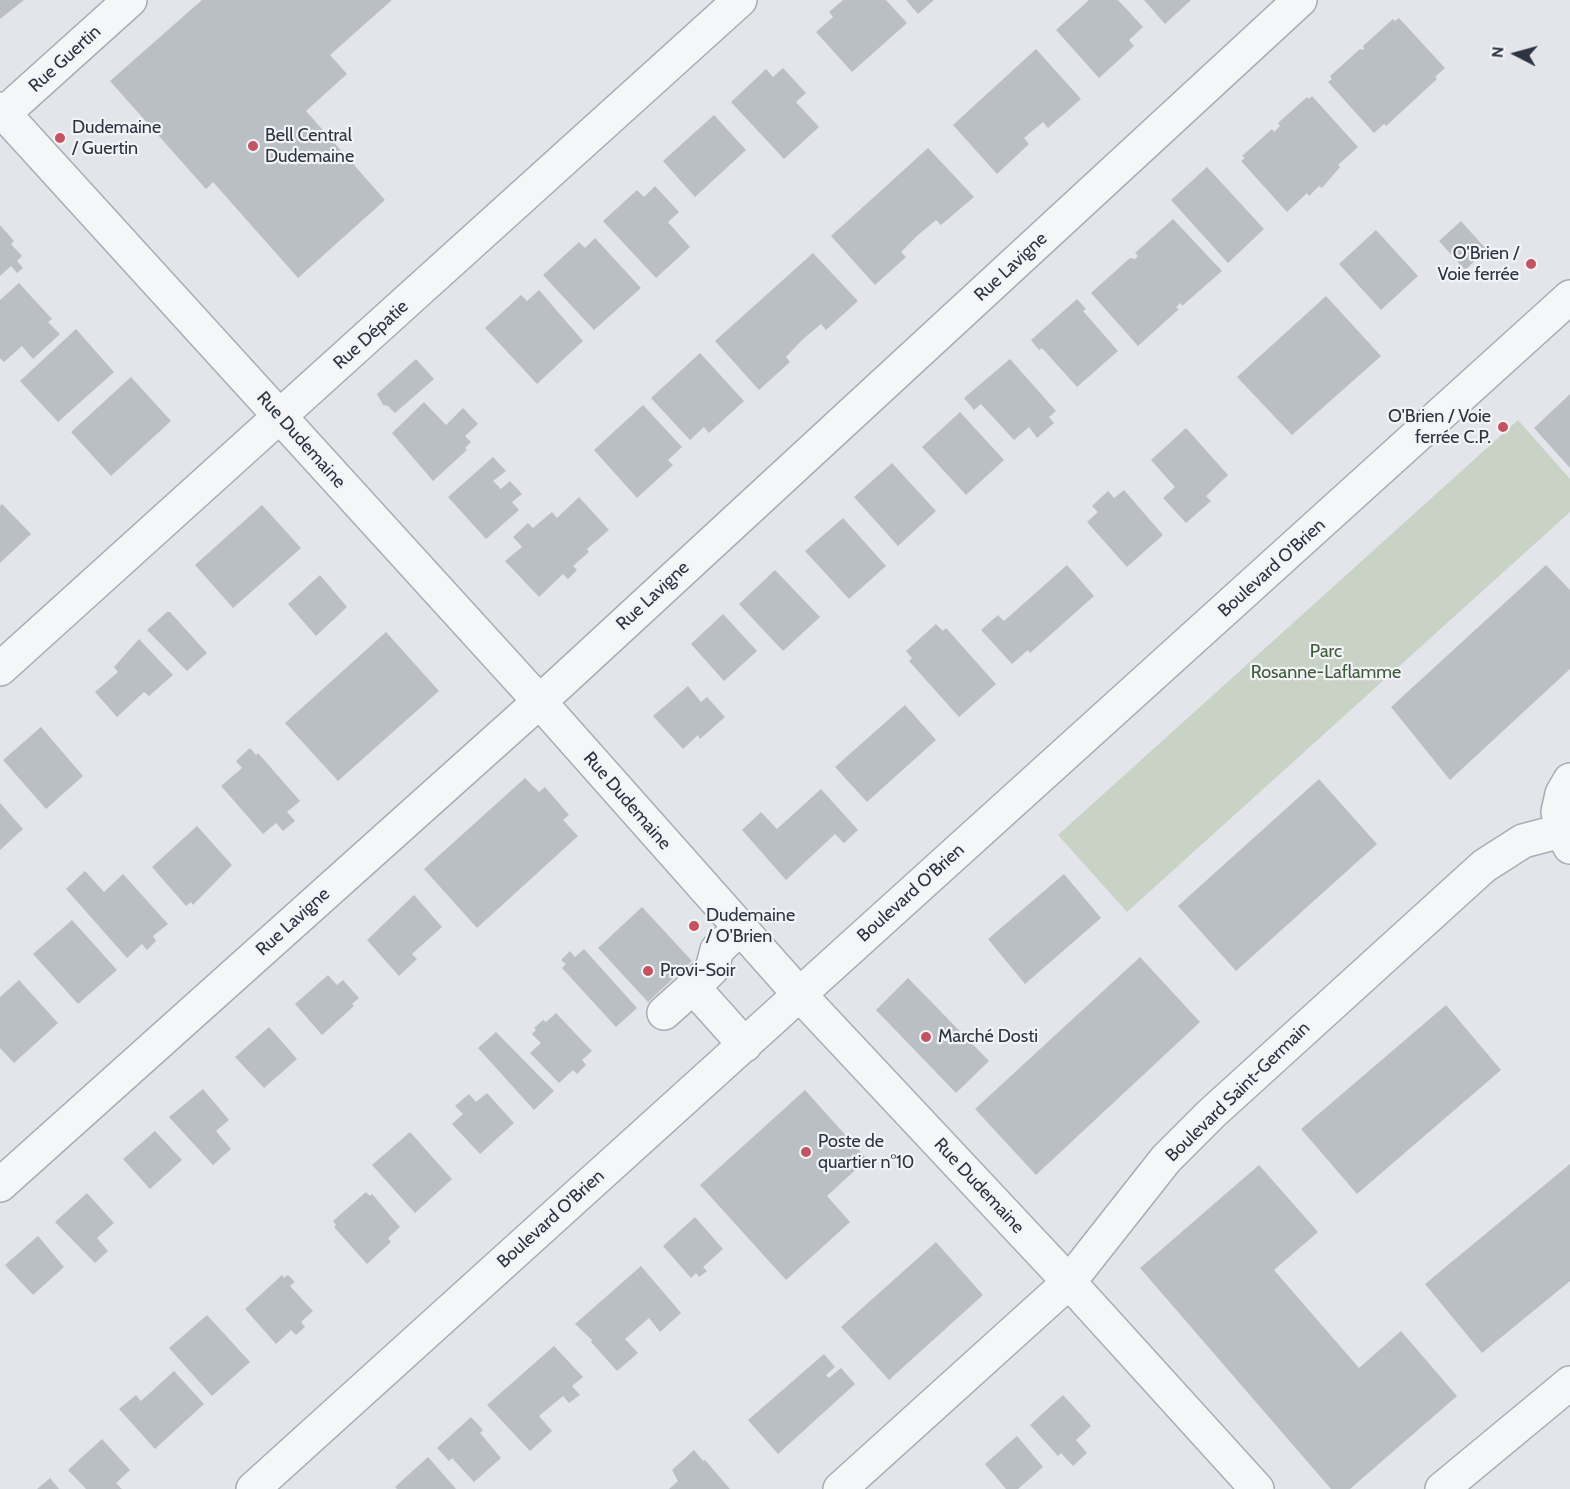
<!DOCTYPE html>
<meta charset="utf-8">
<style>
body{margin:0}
#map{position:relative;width:1570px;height:1489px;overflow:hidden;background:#e3e5ea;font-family:Cabin,sans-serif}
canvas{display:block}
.north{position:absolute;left:1486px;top:24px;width:60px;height:60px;-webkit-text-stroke:4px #f2f4f7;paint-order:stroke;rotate:276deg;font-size:16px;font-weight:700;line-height:24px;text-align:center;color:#2c3341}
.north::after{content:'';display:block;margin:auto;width:21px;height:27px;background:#2c3341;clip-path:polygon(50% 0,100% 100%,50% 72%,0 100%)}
</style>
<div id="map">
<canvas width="1570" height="1489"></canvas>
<div class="north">N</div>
</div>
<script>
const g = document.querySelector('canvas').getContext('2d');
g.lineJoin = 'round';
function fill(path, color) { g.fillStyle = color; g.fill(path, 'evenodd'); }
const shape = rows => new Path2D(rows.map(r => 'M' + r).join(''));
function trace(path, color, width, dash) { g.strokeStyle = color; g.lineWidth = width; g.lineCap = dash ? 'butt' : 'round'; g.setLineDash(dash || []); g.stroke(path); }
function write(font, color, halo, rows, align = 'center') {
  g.font = font + ' Cabin,sans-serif'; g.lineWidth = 4.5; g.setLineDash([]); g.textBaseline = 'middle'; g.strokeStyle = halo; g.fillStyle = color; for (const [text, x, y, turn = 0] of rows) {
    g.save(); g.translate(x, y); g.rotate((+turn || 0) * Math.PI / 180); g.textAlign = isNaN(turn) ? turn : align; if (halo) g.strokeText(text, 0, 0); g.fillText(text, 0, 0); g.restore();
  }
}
fill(shape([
 [1518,420,1570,479,1570,512,1127,912,1058,835]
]), '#c8d3c5');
fill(shape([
 [0,0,24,0,0,19],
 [202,0,392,0,330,55,347,74,306,111,385,200,298,278,213,182,206,189,110,81],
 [843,0,886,0,907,23,852,72,816,32,833,17,829,12],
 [906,0,934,0,918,14],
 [1089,0,1118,0,1143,27,1129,40,1134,46,1099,78,1056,30],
 [1144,0,1191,0,1165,24],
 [1399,18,1445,68,1435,77,1437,79,1386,126,1384,124,1374,133,1328,82,1332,79,1330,76,1360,49,1364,50,1363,46,1393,19,1395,21],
 [1036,49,1081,99,1048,128,1043,122,1024,138,1029,144,997,174,953,125],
 [783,68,806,93,796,102,819,127,784,159,731,102,766,69,773,77],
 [1312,96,1358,147,1338,165,1340,167,1322,188,1319,186,1309,196,1307,193,1287,212,1241,161,1245,158,1242,156,1272,129,1274,132,1280,126,1278,123,1307,97,1309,99],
 [714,115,746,150,695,197,663,161],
 [928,148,974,197,941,225,936,220,918,235,901,252,906,257,875,285,831,236],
 [1207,167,1264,229,1228,263,1171,200],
 [655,186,679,212,668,222,690,247,656,278,603,221,637,190,644,197],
 [1173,219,1222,271,1182,306,1181,303,1178,305,1176,308,1179,309,1138,346,1091,293,1130,258,1135,259,1138,256,1135,253],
 [1461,221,1487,250,1465,270,1439,241],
 [0,225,14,241,11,244,22,256,17,261,23,268,17,273,11,266,0,276],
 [1376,230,1418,276,1381,310,1339,264],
 [595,238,641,288,594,330,543,275,579,242,585,248],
 [813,253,858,301,826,330,821,324,803,339,786,357,790,362,759,390,715,341],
 [19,283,52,319,48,322,60,334,33,359,22,346,4,362,0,358,0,300],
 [539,290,583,341,537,384,485,328,521,295,527,301],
 [1326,296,1381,356,1292,435,1237,377],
 [1077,299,1086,309,1083,311,1118,351,1077,387,1042,348,1039,350,1031,340],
 [76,329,114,372,58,422,20,381],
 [700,353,744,401,709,433,704,427,690,440,651,398],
 [416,359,434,379,395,413,388,406,383,405,377,394],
 [1010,359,1056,411,1049,417,1054,423,1037,438,1029,427,1014,440,981,404,974,410,964,398],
 [131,377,171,421,111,476,71,432],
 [1570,394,1570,468,1534,428],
 [424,402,446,425,463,408,478,424,465,436,471,442,465,448,467,450,433,481,392,433],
 [643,405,682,447,668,460,673,465,637,498,594,450],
 [960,412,1004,460,966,495,922,447],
 [1186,428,1228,475,1206,496,1211,501,1186,523,1163,498,1175,487,1151,460],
 [493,457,506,471,493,481,501,489,510,481,522,494,512,502,519,510,486,539,448,497],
 [892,463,936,511,898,546,854,497],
 [1124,490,1163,535,1127,567,1087,522,1098,512,1092,506,1108,491,1114,498],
 [579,497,609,530,587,549,589,552,573,566,577,570,568,579,563,574,539,597,505,561,522,547,513,537,528,523,533,528,552,512,557,518],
 [2,504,31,534,0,563,0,506],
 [262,505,301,548,233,608,195,565],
 [843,518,886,566,849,599,805,551],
 [1067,565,1094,596,1030,653,1028,650,1012,664,981,630,998,615,1004,621],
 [1546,565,1570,590,1570,669,1450,780,1391,707],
 [775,570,820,617,783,651,739,604],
 [320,575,347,607,316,636,288,604],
 [167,612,170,612,207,653,187,671,147,630],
 [723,614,757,651,724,681,691,644],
 [936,624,943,631,946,628,996,684,959,717,909,661,912,658,906,651],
 [386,632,439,691,338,781,285,723],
 [139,639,173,675,149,696,144,692,117,717,95,692,118,672,114,667],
 [688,686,701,702,707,697,725,717,700,739,698,735,683,749,653,716],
 [905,705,936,740,867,802,835,767],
 [41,727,83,776,46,809,3,760],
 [250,748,256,755,258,753,300,801,287,812,295,821,283,831,276,823,263,834,221,786,242,768,236,761],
 [525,778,539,792,545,787,569,815,563,820,578,836,477,928,424,869],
 [1319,779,1377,844,1236,971,1178,906],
 [821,789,858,830,844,843,835,834,786,880,742,830,761,812,777,829],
 [0,803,23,829,0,850],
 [197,826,232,865,193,905,191,902,186,906,152,867],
 [85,871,104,892,123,874,168,924,153,936,156,941,147,950,142,944,127,958,66,889],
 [1064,874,1101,918,1025,984,988,939],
 [414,895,442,927,412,954,417,959,399,976,367,940],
 [642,907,692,961,648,1002,598,948],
 [72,920,117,970,78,1004,33,954],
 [584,949,637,1008,616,1027,562,968,566,964,561,960,570,951,575,957],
 [1140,957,1200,1022,1036,1175,975,1109],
 [328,975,337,985,343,980,359,998,352,1004,354,1006,322,1035,295,1004],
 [908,978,989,1061,956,1093,876,1010],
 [19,980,58,1023,14,1063,0,1048,0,997],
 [1446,1005,1501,1070,1357,1194,1301,1129],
 [556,1013,592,1051,582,1060,586,1065,577,1074,573,1070,559,1083,530,1053,541,1043,532,1034,536,1030,534,1028,543,1020,546,1022],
 [269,1027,297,1059,264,1088,235,1057],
 [496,1032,554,1091,534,1110,478,1048],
 [203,1089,229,1120,216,1131,231,1149,213,1165,169,1117],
 [805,1090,867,1159,827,1196,850,1222,786,1280,700,1185],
 [487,1093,514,1123,480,1154,452,1124,463,1114,455,1106,469,1094,476,1102],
 [155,1131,182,1160,150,1189,123,1159],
 [410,1132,452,1179,415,1213,372,1165],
 [1570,1164,1570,1281,1482,1353,1425,1284],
 [1259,1165,1318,1232,1274,1270,1359,1368,1401,1331,1457,1396,1350,1489,1331,1489,1140,1268],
 [366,1192,370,1196,372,1194,400,1227,388,1238,391,1242,367,1264,334,1227,336,1225,333,1221],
 [87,1193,114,1223,97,1238,108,1251,95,1263,55,1222],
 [695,1217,723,1249,703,1267,707,1271,699,1277,696,1273,691,1278,663,1246],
 [38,1236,64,1267,33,1295,5,1265],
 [936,1242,983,1295,889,1380,841,1327],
 [641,1266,681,1313,660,1332,649,1318,625,1339,638,1353,617,1371,591,1342,592,1340,575,1324],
 [282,1275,284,1278,288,1275,295,1282,290,1286,313,1311,301,1322,305,1327,296,1335,291,1330,276,1344,245,1309],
 [207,1315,250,1362,212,1396,169,1348],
 [554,1346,583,1377,572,1386,580,1395,569,1403,563,1396,539,1416,552,1431,530,1451,487,1405],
 [824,1354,835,1367,826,1375,829,1378,841,1368,855,1384,778,1454,748,1420],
 [174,1371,204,1404,155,1449,119,1409,136,1395,141,1401],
 [1063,1395,1091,1426,1076,1440,1087,1453,1073,1466,1061,1453,1058,1456,1030,1425],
 [471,1417,483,1430,480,1433,501,1458,474,1482,452,1458,449,1461,437,1448],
 [1017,1436,1043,1467,1018,1489,1006,1489,985,1464],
 [102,1439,130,1470,116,1483,122,1489,86,1489,68,1470],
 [694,1450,703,1461,705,1460,730,1489,669,1489,678,1481,672,1470],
 [428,1457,456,1489,397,1489,395,1487],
 [50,1478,59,1489,37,1489]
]), '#babfc6');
const minor = shape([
 [0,109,539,701,800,995,1069,1282,1257,1489],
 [0,117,130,0],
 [0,669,740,0],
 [1570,780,1562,794,1558,812,1561,831,1570,847],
 [740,928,717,950,712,969,693,987,745,1045],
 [664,1013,693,987],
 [0,1185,560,683,1300,0],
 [253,1489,1570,297],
 [840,1489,1069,1282,1166,1159,1211,1114,1484,866,1523,841,1561,831],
 [1442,1489,1570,1383]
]);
trace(minor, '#a8acb4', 36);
trace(minor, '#f5f6f8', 33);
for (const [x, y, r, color] of [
 [60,138,6,"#c45362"],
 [253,146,6,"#c45362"],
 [1531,264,6,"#c45362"],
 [1503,427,6,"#c45362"],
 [694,926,6,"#c45362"],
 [648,971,6,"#c45362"],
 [926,1037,6,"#c45362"],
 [806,1152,6,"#c45362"]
]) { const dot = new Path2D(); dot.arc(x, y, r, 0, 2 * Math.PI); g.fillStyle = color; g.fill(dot); trace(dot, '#f2f4f7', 2); }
write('18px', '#2c3341', '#f2f4f7', [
 ["Rue Guertin",65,59,-42],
 ["Rue Lavigne",1011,267,-43],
 ["Rue Dépatie",371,335,-42],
 ["Rue Dudemaine",301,440,48],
 ["Boulevard O'Brien",1272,568,-42],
 ["Rue Lavigne",653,596,-43],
 ["Rue Dudemaine",627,801,49],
 ["Boulevard O'Brien",911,893,-42],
 ["Rue Lavigne",293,922,-42],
 ["Boulevard Saint-Germain",1238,1092,-44],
 ["Rue Dudemaine",979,1186,47],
 ["Boulevard O'Brien",551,1219,-42]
]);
write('18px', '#2c3341', '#f2f4f7', [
 ["Dudemaine",72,128],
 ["/ Guertin",72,149],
 ["Bell Central",265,136],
 ["Dudemaine",265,157],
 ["O'Brien /",1519,254,"right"],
 ["Voie ferrée",1519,275,"right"],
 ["O'Brien / Voie",1491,417,"right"],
 ["ferrée C.P.",1491,438,"right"],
 ["Dudemaine",706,916],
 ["/ O'Brien",706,937],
 ["Provi-Soir",660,971],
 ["Marché Dosti",938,1037],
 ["Poste de",818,1142],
 ["quartier n°10",818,1163]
], 'left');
write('18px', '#405b3a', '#f2f4f7', [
 ["Parc",1326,652],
 ["Rosanne-Laflamme",1326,673]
]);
</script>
